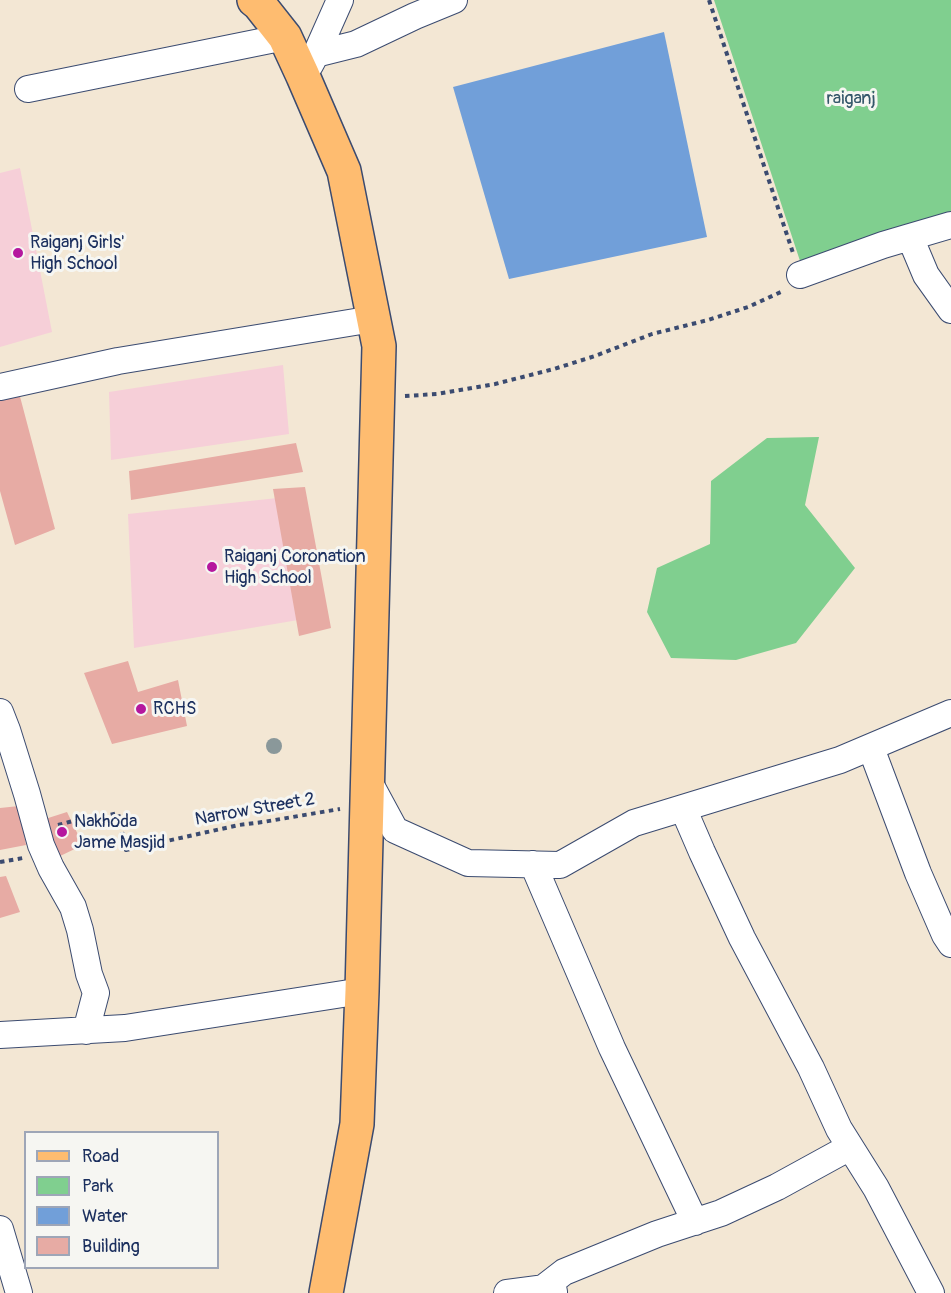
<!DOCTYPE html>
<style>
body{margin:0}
#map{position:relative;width:951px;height:1293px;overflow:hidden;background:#f3e7d4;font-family:Pangolin,sans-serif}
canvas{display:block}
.legend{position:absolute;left:24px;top:1131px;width:195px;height:138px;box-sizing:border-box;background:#f6f6f2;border:2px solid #9ea6b7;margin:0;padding:8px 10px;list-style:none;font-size:18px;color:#1b2f5e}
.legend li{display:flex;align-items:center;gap:12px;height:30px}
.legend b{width:30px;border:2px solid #9ea6b7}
</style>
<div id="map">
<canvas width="951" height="1293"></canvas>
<ul class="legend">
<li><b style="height:8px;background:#febc70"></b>Road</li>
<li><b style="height:16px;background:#80cf8f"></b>Park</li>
<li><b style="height:16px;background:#719fd9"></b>Water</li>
<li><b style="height:16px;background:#e7aba4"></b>Building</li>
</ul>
</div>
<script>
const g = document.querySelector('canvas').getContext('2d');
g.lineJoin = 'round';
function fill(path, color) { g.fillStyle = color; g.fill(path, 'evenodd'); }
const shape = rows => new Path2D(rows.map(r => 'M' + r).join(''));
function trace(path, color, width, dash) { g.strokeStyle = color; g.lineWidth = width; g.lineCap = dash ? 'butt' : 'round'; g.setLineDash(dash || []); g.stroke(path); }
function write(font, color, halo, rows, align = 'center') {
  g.font = font + ' Pangolin,sans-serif'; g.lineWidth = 6; g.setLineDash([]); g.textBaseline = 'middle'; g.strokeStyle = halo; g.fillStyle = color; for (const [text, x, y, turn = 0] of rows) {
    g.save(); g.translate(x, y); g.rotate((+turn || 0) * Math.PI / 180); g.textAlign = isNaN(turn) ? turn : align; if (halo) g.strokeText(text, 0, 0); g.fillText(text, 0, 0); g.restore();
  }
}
fill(shape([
 [20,168,52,332,0,347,0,173],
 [283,365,289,434,111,460,109,392],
 [287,497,298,620,134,648,128,514]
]), '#f6cfd8');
fill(shape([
 [714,0,951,0,951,218,803,270],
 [819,437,805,505,855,568,796,643,736,660,671,658,647,612,657,568,710,544,711,481,767,438]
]), '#80cf8f');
fill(shape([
 [664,32,707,237,509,279,453,87]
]), '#719fd9');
fill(shape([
 [18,389,55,529,15,545,0,491,0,393],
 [296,443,303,472,131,500,129,471],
 [305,487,331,628,299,636,273,489],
 [128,661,138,692,178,680,187,726,112,744,84,673],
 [19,806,26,845,0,850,0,808],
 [67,812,83,845,56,858,42,820],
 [6,876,20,912,0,918,0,877]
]), '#e7aba4');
const minor = shape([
 [316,54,356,44,415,16,454,0],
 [310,65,316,54,340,0],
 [28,89,285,37],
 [910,237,951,225],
 [800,275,883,245,910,237,926,275,951,310],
 [0,387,118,361,373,319],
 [0,712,7,730,27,794,41,845,51,868,73,907,80,930,89,974,96,993,86,1031],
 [871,748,918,873,945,935,951,944],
 [368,780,395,830,468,863,560,865,634,823,840,760,951,713],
 [683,808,702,852,742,938,811,1068,839,1129,876,1188,931,1293],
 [533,864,612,1048,695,1222],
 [0,1035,125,1028,362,991],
 [0,1229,19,1293],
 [542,1289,564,1272,657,1234,721,1213,777,1187,850,1147],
 [507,1293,553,1287,554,1292]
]);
const major = shape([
 [254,0,259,4,285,37,303,76,344,171,379,346,362,991,357,1124,326,1293]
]);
trace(minor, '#3b4b70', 28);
trace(major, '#3b4b70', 36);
trace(shape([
 [709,0,793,253],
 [405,396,437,394,495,384,554,369,595,356,652,334,708,320,748,307,783,291],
 [58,825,73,821,85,821,118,813,126,850,239,825,263,822,340,809],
 [0,862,23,858]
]), '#3b4b70', 4, [4.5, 4.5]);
trace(minor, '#fff', 26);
trace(major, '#febc70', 33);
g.fillStyle = '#8a989a';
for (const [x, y] of [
 [274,746]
]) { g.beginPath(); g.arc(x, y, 8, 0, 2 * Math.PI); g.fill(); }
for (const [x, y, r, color] of [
 [18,253,6,"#b5179e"],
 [212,567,6,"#b5179e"],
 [141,709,6,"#b5179e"],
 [62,832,6,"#b5179e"]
]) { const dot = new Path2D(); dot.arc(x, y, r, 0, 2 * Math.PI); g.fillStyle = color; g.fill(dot); trace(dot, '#f6f6f2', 2); }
write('18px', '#34576a', '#f6f6f2', [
 ["raiganj",851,99]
]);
write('18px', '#1b2f5e', '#f6f6f2', [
 ["Raiganj Girls'",30,243],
 ["High School",30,264],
 ["Raiganj Coronation",224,557],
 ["High School",224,578],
 ["RCHS",153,709],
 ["Nakhoda",74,822],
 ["Jame Masjid",74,843]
], 'left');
write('18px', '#1b2f5e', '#f6f6f2', [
 ["Narrow Street 2",255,810,-10]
]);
</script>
